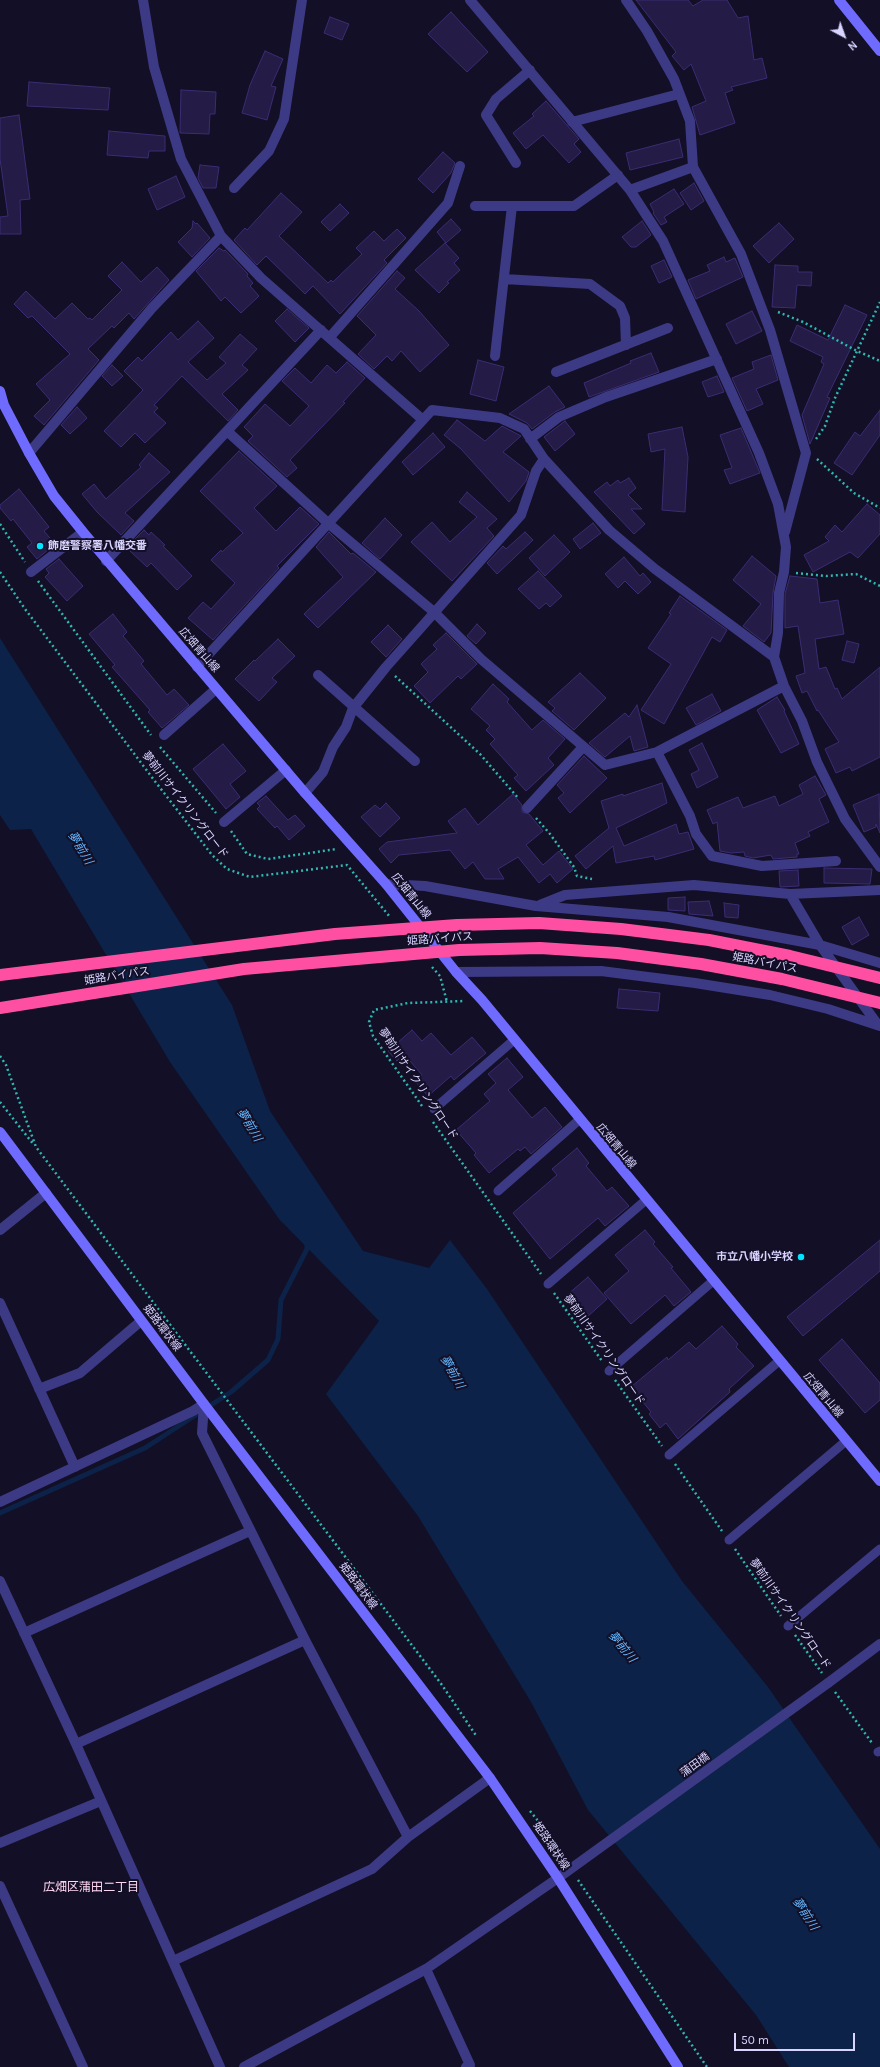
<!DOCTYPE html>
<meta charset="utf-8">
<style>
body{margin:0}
#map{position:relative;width:880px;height:2067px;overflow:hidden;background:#130f26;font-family:Karla,sans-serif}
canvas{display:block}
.north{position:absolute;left:824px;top:16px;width:40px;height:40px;-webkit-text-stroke:3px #130f26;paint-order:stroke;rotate:139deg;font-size:11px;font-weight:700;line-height:16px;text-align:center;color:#d9d4ff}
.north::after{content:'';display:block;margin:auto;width:14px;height:18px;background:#d9d4ff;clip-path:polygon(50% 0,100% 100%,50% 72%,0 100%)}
.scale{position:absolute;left:734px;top:2033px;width:121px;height:18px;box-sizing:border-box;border:2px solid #d9d4ff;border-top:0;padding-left:5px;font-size:12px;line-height:14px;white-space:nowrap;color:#d9d4ff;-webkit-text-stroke:3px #130f26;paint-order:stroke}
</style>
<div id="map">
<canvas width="880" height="2067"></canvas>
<div class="north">N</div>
<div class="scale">50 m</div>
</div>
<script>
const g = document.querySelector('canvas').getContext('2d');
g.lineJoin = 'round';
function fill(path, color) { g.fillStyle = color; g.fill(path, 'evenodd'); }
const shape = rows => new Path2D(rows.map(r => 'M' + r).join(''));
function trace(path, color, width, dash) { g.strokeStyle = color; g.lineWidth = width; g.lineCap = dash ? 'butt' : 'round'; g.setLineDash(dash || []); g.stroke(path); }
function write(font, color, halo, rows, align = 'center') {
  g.font = font + ' Karla,"Noto Sans JP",sans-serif'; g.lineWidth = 4; g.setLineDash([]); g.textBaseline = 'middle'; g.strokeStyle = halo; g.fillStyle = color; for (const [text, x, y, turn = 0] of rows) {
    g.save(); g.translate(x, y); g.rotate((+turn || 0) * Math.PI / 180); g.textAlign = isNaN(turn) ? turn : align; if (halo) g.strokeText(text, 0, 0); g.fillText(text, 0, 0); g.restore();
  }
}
fill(shape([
 [0,638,232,1005,270,1111,363,1251,429,1268,450,1240,487,1289,682,1581,768,1687,880,1849,880,2067,789,2067,756,2015,588,1810,531,1702,418,1516,326,1394,379,1321,279,1219,170,1062,31,829,10,830,0,815]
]), '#0c2248');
trace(shape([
 [0,1513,145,1448,231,1392,268,1360,278,1339,281,1300,307,1249,307,1242]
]), '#0c2248', 5);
const building = shape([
 [636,0,688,0,693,6,703,0,727,0,738,18,748,16,754,60,762,58,767,78,731,87,733,90,725,93,735,123,700,135,692,107,706,101,691,64,684,70,672,56,676,52,636,0],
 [451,12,488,52,467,72,428,34,451,12],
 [330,17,349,24,342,40,324,33,330,17],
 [265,51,283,59,271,86,276,87,267,120,242,113,250,85,265,51],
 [29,82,110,88,108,110,27,106,29,82],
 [181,90,216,92,215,114,210,114,209,134,180,133,181,90],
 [546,101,579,139,574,144,581,152,569,163,543,135,526,149,513,133,534,116,532,114,546,101],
 [19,115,30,199,20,200,21,234,0,234,0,217,8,216,0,159,0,118,19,115],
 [109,131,165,136,165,151,149,151,148,158,107,155,109,131],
 [679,139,683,157,630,170,626,153,679,139],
 [443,152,455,163,451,173,433,193,418,179,443,152],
 [200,165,219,167,216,188,203,188,198,178,200,165],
 [176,176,185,197,157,210,148,189,176,176],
 [694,183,704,201,691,210,680,193,694,183],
 [674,189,684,204,664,217,667,222,661,225,653,213,654,212,650,204,674,189],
 [281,193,302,212,279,236,328,283,331,280,333,282,362,254,356,248,374,231,384,241,397,229,406,238,384,260,387,263,340,314,313,286,305,294,266,256,257,265,234,240,245,228,247,230,281,193],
 [340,204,349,213,330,231,321,222,340,204],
 [451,219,461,230,446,243,437,232,451,219],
 [193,221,196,224,197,223,210,238,192,257,178,242,192,228,193,221],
 [642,221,651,235,636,247,631,247,622,237,642,221],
 [779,223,794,239,769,263,753,246,779,223],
 [445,243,459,258,454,263,460,270,447,282,449,283,439,293,415,270,445,243],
 [219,248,224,251,225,250,248,274,247,276,253,283,250,286,259,296,241,313,225,297,221,301,196,271,219,248],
 [724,257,726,262,735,258,743,277,696,299,688,280,710,271,707,265,724,257],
 [664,260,672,277,659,283,651,266,664,260],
 [122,262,141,282,157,267,169,280,134,319,129,313,114,328,112,326,88,349,99,360,44,425,34,416,50,400,36,384,70,354,32,316,28,318,14,304,26,291,55,319,72,303,88,319,90,318,92,320,122,290,108,276,122,262],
 [775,265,798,266,798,272,812,272,811,286,797,285,795,308,772,307,775,265],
 [397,271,405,278,395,289,419,311,449,345,420,372,401,351,392,361,387,356,374,369,358,354,376,335,357,316,397,271],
 [845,305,867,315,827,397,830,398,810,444,802,415,824,364,821,362,823,357,790,341,797,325,828,340,845,305],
 [287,309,309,328,295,342,275,321,287,309],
 [752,311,762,331,736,344,726,324,752,311],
 [198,321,214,338,188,362,207,380,226,363,219,357,240,334,257,349,242,365,248,370,222,394,238,410,228,421,182,376,154,405,158,408,154,412,166,423,145,443,135,433,121,447,104,431,143,390,124,371,138,357,142,361,171,332,178,340,198,321],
 [651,353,659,372,589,397,584,383,631,363,630,361,651,353],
 [771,355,778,380,756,389,763,404,747,411,732,378,754,369,752,362,771,355],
 [478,360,504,367,496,401,470,394,478,360],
 [347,362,365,378,343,402,345,403,290,460,297,468,287,477,248,441,253,436,244,427,265,404,290,426,309,406,282,381,295,368,311,383,327,365,336,373,347,362],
 [112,365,123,376,112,386,102,376,112,365],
 [717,376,724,392,708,397,702,382,717,376],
 [549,386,565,407,555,412,532,429,527,423,509,414,549,386],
 [77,407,87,418,70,434,61,425,77,407],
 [880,410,880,435,852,475,834,463,855,432,860,436,880,410],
 [457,420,485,441,502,426,521,436,503,452,529,472,526,481,509,502,461,449,444,435,457,420],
 [565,421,575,434,555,451,544,437,565,421],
 [682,427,688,457,685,512,662,510,665,449,651,452,648,434,682,427],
 [741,428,760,473,730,484,724,470,732,468,720,435,741,428],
 [433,433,445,447,413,475,402,462,433,433],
 [239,451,277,486,254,508,276,531,300,507,319,524,277,566,279,568,213,640,188,618,203,602,211,609,235,583,211,560,221,550,222,552,243,533,200,491,239,451],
 [149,453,170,472,125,513,134,521,121,535,97,512,82,494,94,484,106,499,141,467,139,465,149,453],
 [629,478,636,488,628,495,642,509,631,509,645,524,634,534,594,492,607,482,610,486,618,480,620,483,629,478],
 [19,489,49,527,44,531,55,544,37,559,27,547,32,543,13,519,11,521,0,508,0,505,19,489],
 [467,492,497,519,487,528,494,536,452,581,411,542,432,522,450,542,477,517,459,502,467,492],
 [867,504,880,515,880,534,858,558,850,552,813,572,804,555,829,541,825,537,835,525,842,532,867,504],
 [385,518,402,535,380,559,362,543,385,518],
 [593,523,601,533,580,549,573,539,593,523],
 [144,530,149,535,151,532,165,545,163,546,192,576,177,590,151,563,147,567,130,551,133,547,130,544,144,530],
 [329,532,351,554,353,553,376,572,318,628,304,614,343,577,316,547,329,532],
 [525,532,533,540,497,574,487,563,503,546,506,549,525,532],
 [554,535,570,552,545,576,529,558,554,535],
 [752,556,776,576,773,593,771,633,764,642,743,626,761,604,733,580,752,556],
 [624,557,640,576,643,573,651,582,638,594,625,581,618,588,605,574,624,557],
 [59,559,83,586,67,601,45,577,49,573,46,569,59,559],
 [538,571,562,596,550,607,546,603,539,609,518,589,538,571],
 [790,576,817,579,820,603,838,600,844,634,815,639,819,669,826,667,835,689,837,688,842,699,880,667,880,757,852,771,850,767,836,773,825,749,839,742,818,710,817,711,807,691,802,693,796,676,805,673,798,626,785,628,785,594,790,576],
 [680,596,727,630,720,642,712,637,664,724,641,710,671,664,648,648,671,614,669,613,680,596],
 [113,614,127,632,123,636,144,661,141,664,167,695,174,689,189,705,162,728,148,712,150,710,112,667,115,665,89,634,113,614],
 [477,624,486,633,476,644,467,636,477,624],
 [388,625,402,639,386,657,371,642,388,625],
 [446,633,477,664,461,679,458,676,430,703,414,686,428,672,421,664,437,649,433,645,446,633],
 [278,639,295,656,272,678,277,682,259,701,235,679,254,660,255,661,278,639],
 [847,641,859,644,854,663,842,660,847,641],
 [580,673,606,698,574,730,552,711,555,708,548,702,580,673],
 [493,684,509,699,507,702,532,730,543,720,565,739,548,758,554,765,526,791,514,778,518,775,490,744,495,739,486,730,490,726,471,709,493,684],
 [712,694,721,711,696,725,686,708,712,694],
 [777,697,785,710,784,711,799,744,781,753,757,710,777,697],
 [637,705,648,747,634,751,630,736,605,757,589,743,625,713,629,717,637,705],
 [702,743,718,777,697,788,691,774,699,770,689,750,702,743],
 [223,744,246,771,230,784,240,797,226,809,193,769,223,744],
 [584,756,607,778,570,813,558,798,564,793,557,785,584,756],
 [815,776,826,795,819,799,829,822,808,832,810,836,795,843,799,854,797,854,797,857,773,859,771,855,753,858,745,856,744,852,731,853,720,851,717,822,713,824,707,810,738,797,743,808,775,796,779,806,803,794,799,785,815,776],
 [662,783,667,803,616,828,624,846,676,824,679,834,688,832,694,849,655,860,654,856,616,863,613,846,586,869,575,856,609,828,601,801,623,794,623,796,662,783],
 [513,794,522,805,522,812,529,814,543,831,526,845,543,865,559,851,573,869,557,883,550,874,539,883,518,857,498,869,504,879,485,879,473,862,465,869,450,850,399,855,391,863,379,849,387,842,457,833,448,821,465,808,478,825,513,794],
 [879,794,880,833,876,824,876,827,864,832,853,805,879,794],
 [266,796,288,820,295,815,305,826,289,840,277,826,275,828,257,809,260,806,257,803,266,796],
 [386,803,400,818,380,837,361,817,375,805,380,809,386,803],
 [824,868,872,869,870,884,824,883,824,868],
 [798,870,799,886,780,887,779,871,798,870],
 [685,897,685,911,668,910,668,898,685,897],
 [709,901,713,916,689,914,688,902,709,901],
 [724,903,739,905,738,918,725,917,724,903],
 [859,917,869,935,852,945,842,927,859,917],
 [619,989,660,993,658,1011,617,1008,619,989],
 [412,1030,422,1041,431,1033,451,1055,472,1037,486,1053,454,1080,451,1076,428,1096,415,1081,422,1075,404,1054,397,1061,388,1051,412,1030],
 [507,1058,523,1077,508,1090,532,1118,545,1107,562,1127,531,1154,525,1147,520,1151,518,1149,489,1173,474,1155,476,1153,456,1130,490,1101,484,1094,496,1083,488,1074,507,1058],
 [577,1148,589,1163,586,1166,607,1191,612,1187,629,1206,605,1226,598,1218,550,1259,513,1213,557,1175,552,1169,577,1148],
 [645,1230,655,1242,653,1244,673,1267,671,1268,691,1292,674,1306,665,1295,631,1324,604,1293,629,1271,615,1255,645,1230],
 [880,1240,880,1271,803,1336,787,1317,880,1240],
 [588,1277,607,1299,586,1318,567,1295,588,1277],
 [722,1326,738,1344,736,1347,754,1366,729,1389,730,1392,678,1439,666,1423,660,1428,649,1414,651,1412,631,1387,667,1357,668,1360,689,1342,696,1349,722,1326],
 [842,1339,880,1383,880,1400,865,1413,819,1360,842,1339]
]);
fill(building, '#241b47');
trace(building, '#3b2d73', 1);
trace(shape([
 [778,312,803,322,857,351,880,361],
 [816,439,825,426,835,398,880,302],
 [817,459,854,493,880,508],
 [0,524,25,562],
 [0,572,25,609,154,780,212,855,227,869,250,877,347,865,390,917],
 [796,573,826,576,856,574,880,586],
 [38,581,151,735],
 [395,676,480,754,519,799],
 [160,747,216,813],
 [536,818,550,834,574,867,577,876,592,879],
 [231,831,247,854,268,859,337,849],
 [432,967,440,976,447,1002],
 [0,1056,6,1065,36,1147,442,1685,477,1737],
 [0,1102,34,1145],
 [422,1106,373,1036,369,1022,374,1010,408,1003,465,1001],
 [433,1122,541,1274],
 [554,1293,602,1361],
 [615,1380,662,1446],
 [675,1464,722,1531],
 [735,1549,781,1616],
 [795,1635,822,1673],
 [835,1692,872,1743],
 [530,1811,557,1844,565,1858],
 [578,1880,707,2067]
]), '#2fb8b0', 2.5, [2, 3]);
trace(shape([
 [434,1109,514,1040],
 [498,1191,579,1120],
 [548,1284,646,1200],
 [609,1371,713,1281],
 [669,1455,779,1361],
 [729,1540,846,1441],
 [788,1626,880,1549],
 [878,1752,880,1751]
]), '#3d3a85', 9);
trace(shape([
 [143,0,154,67,181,159,221,236,261,278,423,420],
 [470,0,630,190,663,241,759,453,778,504,786,547,784,572,779,593,778,633,774,657,784,686,802,721,817,762,845,819,880,867],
 [626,0,647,31,674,79,690,121,693,167,741,254,770,330,806,453,785,532],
 [572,122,679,94],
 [516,163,486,115,496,99,530,70],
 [234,188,269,151,284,119,302,0],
 [630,190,693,167],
 [475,206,574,206,618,175],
 [504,279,590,284,620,306,625,318,626,345],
 [330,337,448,203,460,166],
 [495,356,512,206],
 [556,372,668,328],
 [227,431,329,524,434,612,481,659,605,765,657,752,784,686],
 [530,439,559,417,606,397,717,359],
 [29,453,152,308,221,236],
 [106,561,321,330],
 [31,572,83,532],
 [197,667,432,410,500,418,524,429,544,459,609,530,655,569,774,657],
 [318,675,415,761],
 [164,735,216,689],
 [657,752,690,816,696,834,712,856,762,866,836,861],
 [305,793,323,772,333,747,346,727,353,708,386,667,521,515,536,471,544,459],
 [527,808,583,747],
 [224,822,286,770],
 [386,884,425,886,536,906,668,917,820,945,880,963],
 [790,894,820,945,878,1025],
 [540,905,565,895,694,885,790,894,880,890],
 [456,972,601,971,695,983,770,995,828,1009,880,1026],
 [0,1230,46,1193],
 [0,1303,75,1467],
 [39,1389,80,1373,141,1321],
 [204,1404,202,1433,305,1640,408,1837],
 [0,1502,193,1411,204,1404],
 [0,1581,76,1744,220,2067],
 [24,1633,250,1531],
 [76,1744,305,1640],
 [0,1843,101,1801],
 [558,1878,828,1683],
 [173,1961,372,1869,408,1837,490,1778],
 [426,1969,470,2065,466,2067]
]), '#3d3a85', 10);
trace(shape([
 [828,1683,880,1644],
 [0,1886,83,2067],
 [244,2067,426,1969,558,1878]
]), '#3d3a85', 10);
trace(shape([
 [839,0,880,51],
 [0,391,4,405,29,453,54,496,83,532,305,793,386,884,456,972,482,1000,880,1481],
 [0,1132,204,1404,490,1778,558,1878,678,2067]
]), '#6f6bff', 10);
trace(shape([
 [0,975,335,934,457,925,539,923,621,929,709,940,790,956,880,978],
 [0,1008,244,969,459,950,540,948,617,953,701,964,782,979,880,1003]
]), '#ff4fa3', 12);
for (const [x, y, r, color] of [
 [40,546,4,"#00e5ff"],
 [801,1257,4,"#00e5ff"]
]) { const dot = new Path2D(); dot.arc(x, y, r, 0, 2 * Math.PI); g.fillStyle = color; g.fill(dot); trace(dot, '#130f26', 1.5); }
write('bold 11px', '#d9d4ff', '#130f26', [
 ["飾磨警察署八幡交番",48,546],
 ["市立八幡小学校",793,1257,"right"]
], 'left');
write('11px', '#d9d4ff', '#130f26', [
 ["広畑青山線",199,650,49],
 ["夢前川サイクリングロード",185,805,52],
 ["広畑青山線",411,896,51],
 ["姫路バイパス",440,939,-4],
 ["姫路バイパス",765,963,11],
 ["姫路バイパス",117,976,-9],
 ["夢前川サイクリングロード",418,1084,56],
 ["広畑青山線",616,1146,50],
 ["姫路環状線",162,1328,53],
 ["夢前川サイクリングロード",604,1350,55],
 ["広畑青山線",823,1395,50],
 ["姫路環状線",358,1586,53],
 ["夢前川サイクリングロード",790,1614,55],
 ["蒲田橋",695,1765,-36],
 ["姫路環状線",551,1846,56]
]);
write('italic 12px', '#62b6ff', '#130f26', [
 ["夢前川",80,848,59],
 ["夢前川",249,1125,59],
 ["夢前川",452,1372,61],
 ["夢前川",622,1647,51],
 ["夢前川",805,1914,57]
]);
write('12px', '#ffd6f0', '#130f26', [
 ["広畑区蒲田二丁目",91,1888]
]);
</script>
